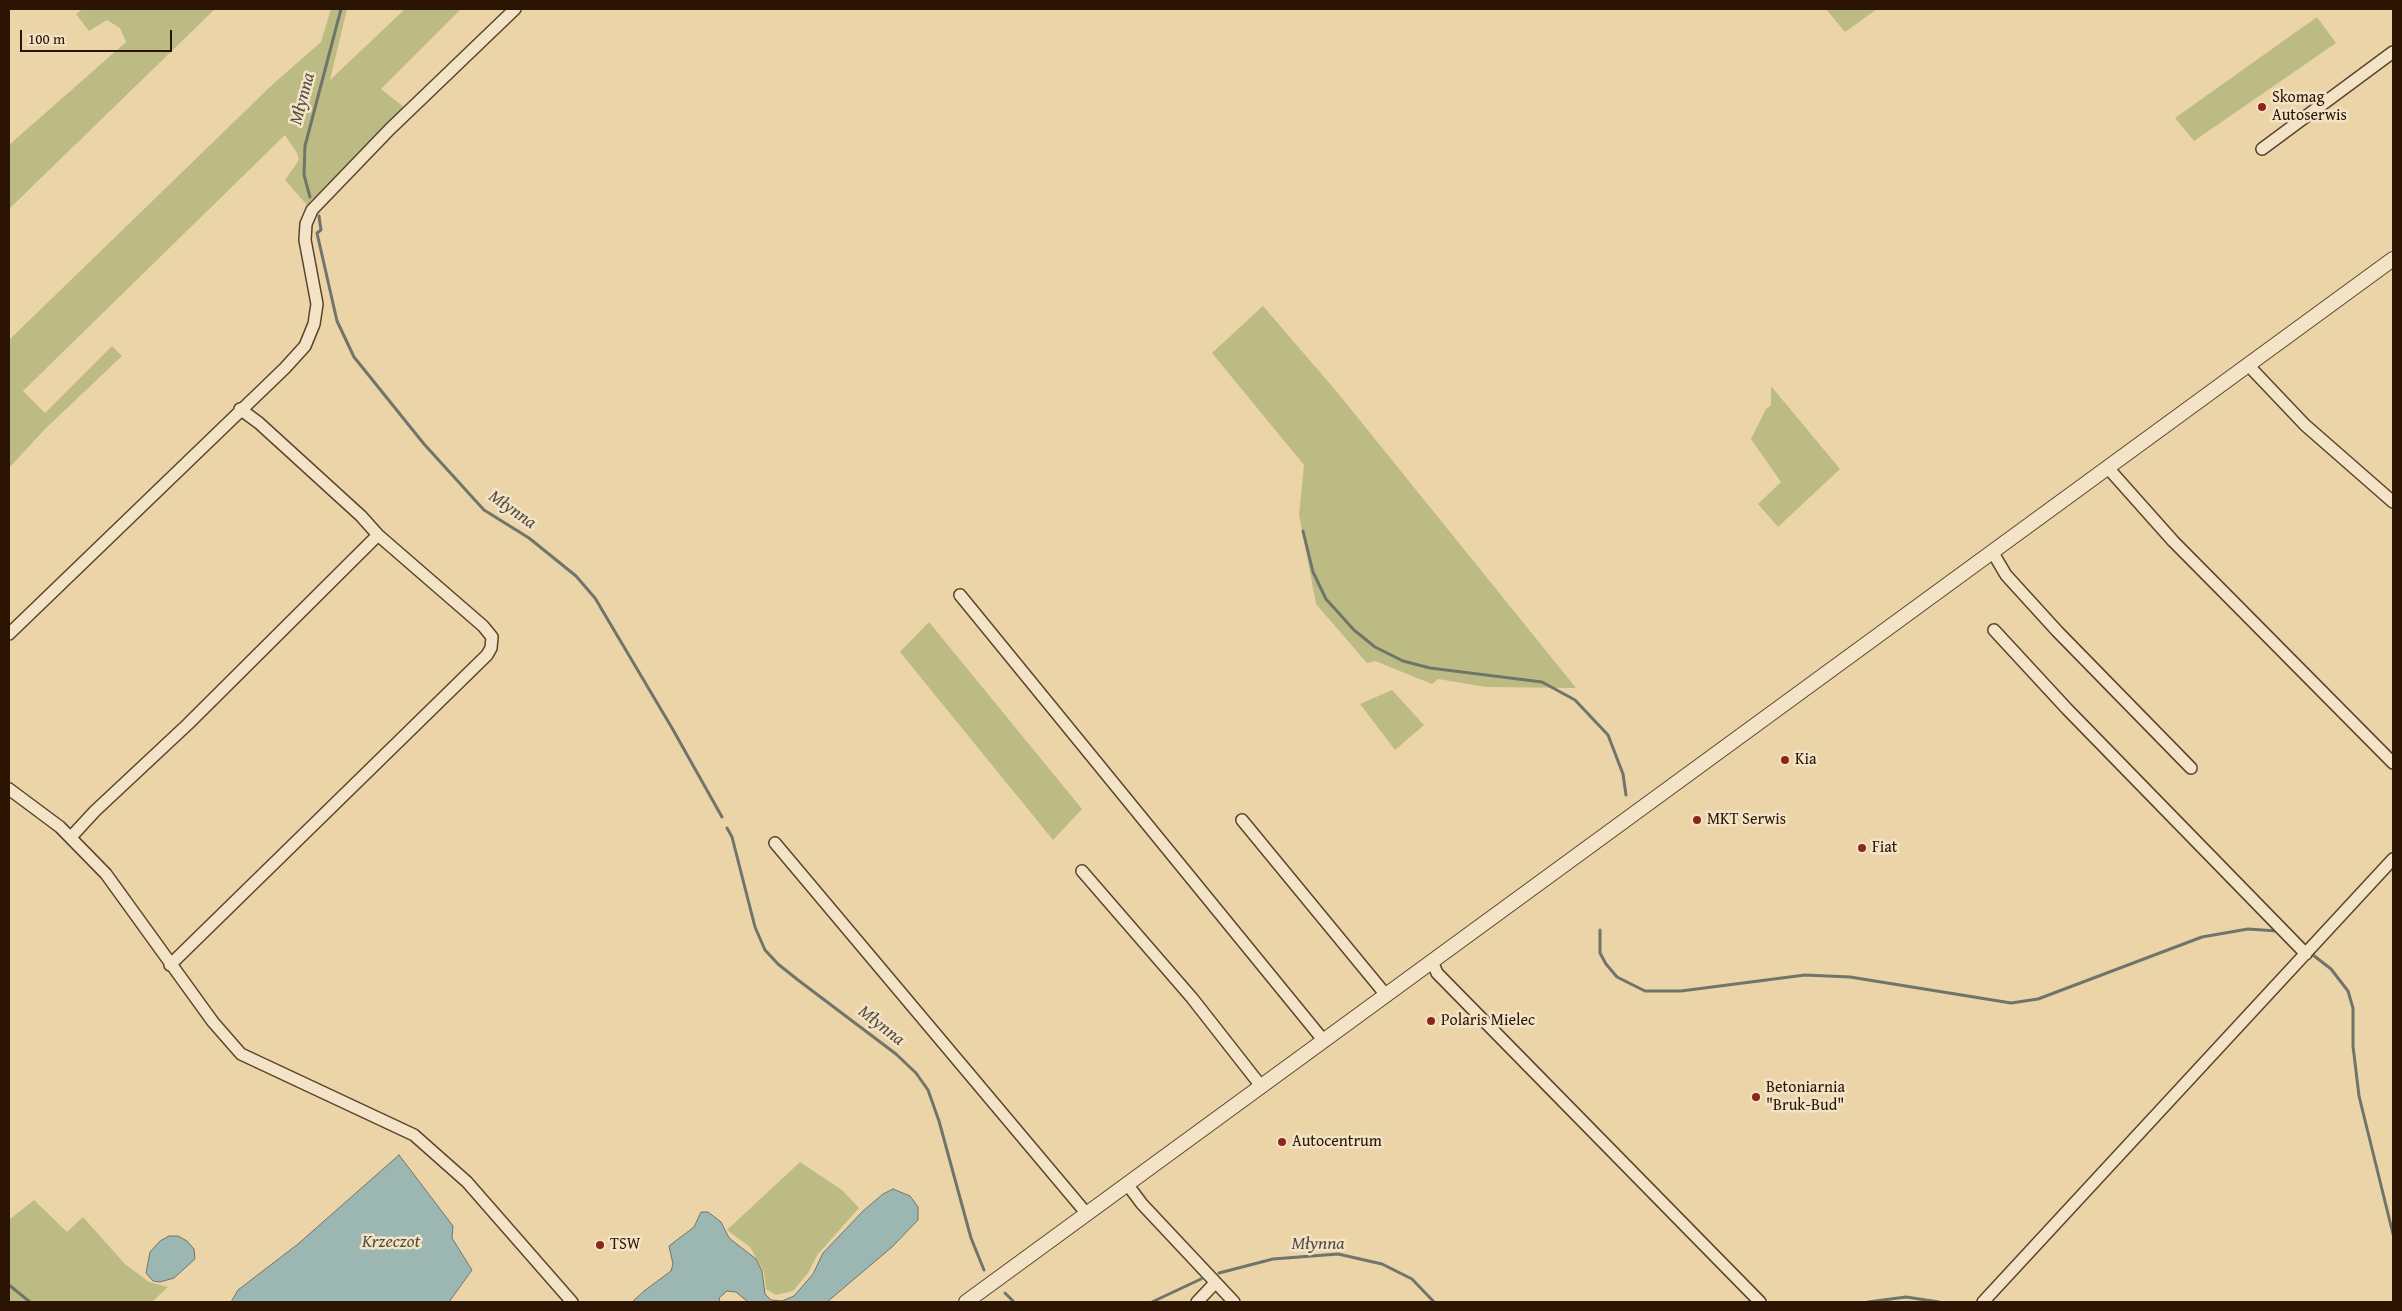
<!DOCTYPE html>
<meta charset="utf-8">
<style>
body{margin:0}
#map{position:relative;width:2402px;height:1311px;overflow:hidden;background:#ecd4a9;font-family:"Gentium Book Plus",serif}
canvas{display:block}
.frame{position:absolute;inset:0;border:10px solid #2b1402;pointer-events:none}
.scale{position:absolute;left:20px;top:30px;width:152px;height:22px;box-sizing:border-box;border:2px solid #2b1402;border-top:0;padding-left:6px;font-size:15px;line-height:18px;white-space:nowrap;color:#2b1402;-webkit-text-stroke:4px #f3e3c7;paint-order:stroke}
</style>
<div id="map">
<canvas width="2402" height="1311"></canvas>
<div class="frame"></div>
<div class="scale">100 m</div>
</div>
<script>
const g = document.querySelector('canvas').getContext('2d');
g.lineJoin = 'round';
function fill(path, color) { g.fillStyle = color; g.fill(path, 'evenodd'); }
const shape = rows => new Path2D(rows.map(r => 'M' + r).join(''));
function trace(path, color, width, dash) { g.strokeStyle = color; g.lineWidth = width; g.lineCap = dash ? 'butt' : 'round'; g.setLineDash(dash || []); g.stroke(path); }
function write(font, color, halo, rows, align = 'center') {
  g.font = font + ' "Gentium Book Plus",serif'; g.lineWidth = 5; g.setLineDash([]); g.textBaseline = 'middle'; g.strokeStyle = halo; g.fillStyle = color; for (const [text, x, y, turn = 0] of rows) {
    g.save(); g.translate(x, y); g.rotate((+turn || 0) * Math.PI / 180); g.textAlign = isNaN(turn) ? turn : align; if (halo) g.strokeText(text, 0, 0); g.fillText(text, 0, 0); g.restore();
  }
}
fill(shape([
 [82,9,215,9,9,209,9,145,126,42,120,28,107,20,89,31,76,14],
 [331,9,347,9,330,80,405,9,461,9,381,89,405,108,307,205,285,180,299,160,297,153,285,135,23,391,45,413,112,346,122,356,45,429,9,468,9,340,273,84,321,42],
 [1826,9,1877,9,1845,32],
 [2317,17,2336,43,2194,141,2175,118],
 [1263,306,1337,392,1576,688,1486,687,1438,679,1432,684,1375,661,1367,663,1316,604,1299,515,1304,465,1212,353],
 [1771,386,1840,469,1778,527,1758,504,1781,482,1751,439,1766,409,1771,405],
 [929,622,1082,809,1053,840,900,652],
 [1392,690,1424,725,1395,750,1360,704],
 [800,1162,842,1190,859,1208,818,1254,808,1273,793,1291,776,1295,766,1289,764,1272,750,1247,727,1230],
 [34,1200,67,1232,83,1217,125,1264,149,1282,168,1287,152,1302,9,1302,9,1220]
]), '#bdbb84');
const water = shape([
 [399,1155,453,1226,452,1238,472,1270,449,1302,231,1302,238,1290,298,1244,399,1155],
 [893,1189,910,1196,918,1207,918,1220,892,1247,827,1302,748,1302,736,1292,727,1291,719,1298,720,1302,632,1302,644,1291,671,1271,673,1264,669,1246,694,1227,701,1212,708,1212,721,1222,729,1238,756,1259,762,1271,765,1294,771,1300,782,1301,794,1296,813,1274,823,1253,863,1211,883,1194,893,1189],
 [169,1236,178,1236,187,1241,194,1249,195,1259,174,1278,160,1282,153,1281,146,1273,150,1252,160,1241,169,1236]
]);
fill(water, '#9cb6b1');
trace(water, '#6f756b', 1);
trace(shape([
 [310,197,304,175,305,146,341,9],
 [319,216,321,230,317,233,337,321,354,357,424,444,484,510,529,538,576,576,595,598,672,728,722,817],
 [1303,531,1313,572,1326,599,1354,630,1375,647,1403,661,1430,668,1542,682,1575,700,1608,735,1623,774,1626,795],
 [727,828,732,837,755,927,765,950,778,964,798,980,896,1054,916,1073,928,1090,939,1121,971,1238,984,1270],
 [1600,930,1600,953,1606,964,1617,977,1645,991,1681,991,1805,975,1850,977,2011,1003,2038,999,2202,937,2248,929,2277,931],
 [2313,955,2331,969,2348,991,2353,1008,2353,1046,2359,1096,2393,1234],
 [1219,1273,1273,1259,1338,1254,1382,1264,1412,1279,1434,1302],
 [9,1285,30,1302],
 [1005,1293,1014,1302],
 [1152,1302,1201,1279],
 [1868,1302,1906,1297,1939,1302]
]), '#6f756b', 3);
const minor = shape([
 [2262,149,2393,52],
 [2248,365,2305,425,2393,502],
 [2108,468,2173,541,2393,763],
 [1993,553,2006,575,2057,631,2191,768],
 [960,595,1324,1041],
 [1994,630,2067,709,2306,954],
 [9,634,285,368,305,346,314,324,317,304,305,240,306,224,312,210,390,129,515,9],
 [9,789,60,827,106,874,213,1022,241,1054,414,1135,467,1182,572,1302],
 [1242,820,1386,995],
 [71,837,95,811,188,724,378,535],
 [775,843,1087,1214],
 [1082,871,1192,998,1261,1086],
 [1432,961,1437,973,1760,1302],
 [170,965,487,655,491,648,492,637,483,626,378,535,361,516,259,423,240,409],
 [1127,1184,1142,1204,1234,1302],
 [1197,1302,1215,1283],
 [1983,1302,2393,859]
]);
const tertiary = shape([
 [966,1302,2393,259]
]);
trace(minor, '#5b442c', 14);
trace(tertiary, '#5b442c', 16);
trace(minor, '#f3e3c7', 11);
trace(tertiary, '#f3e3c7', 14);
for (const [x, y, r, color] of [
 [2262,107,5,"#8f2418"],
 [1785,760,5,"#8f2418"],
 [1697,820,5,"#8f2418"],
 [1862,848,5,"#8f2418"],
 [1431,1021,5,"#8f2418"],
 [1756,1097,5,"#8f2418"],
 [1282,1142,5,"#8f2418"],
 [600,1245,5,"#8f2418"]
]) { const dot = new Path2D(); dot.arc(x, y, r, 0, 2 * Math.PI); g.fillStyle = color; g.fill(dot); trace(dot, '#f3e3c7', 2); }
write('16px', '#2b1402', '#f3e3c7', [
 ["Skomag",2272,98],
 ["Autoserwis",2272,116],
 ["Kia",1795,760],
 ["MKT Serwis",1707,820],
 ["Fiat",1872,848],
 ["Polaris Mielec",1441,1021],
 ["Betoniarnia",1766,1088],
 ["\"Bruk-Bud\"",1766,1106],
 ["Autocentrum",1292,1142],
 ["TSW",610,1245]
], 'left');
write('italic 18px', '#534d3f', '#f3e3c7', [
 ["Młynna",303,99,-75],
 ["Młynna",512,510,35],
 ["Młynna",881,1026,38],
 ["Krzeczot",391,1242],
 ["Młynna",1318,1244]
]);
</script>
